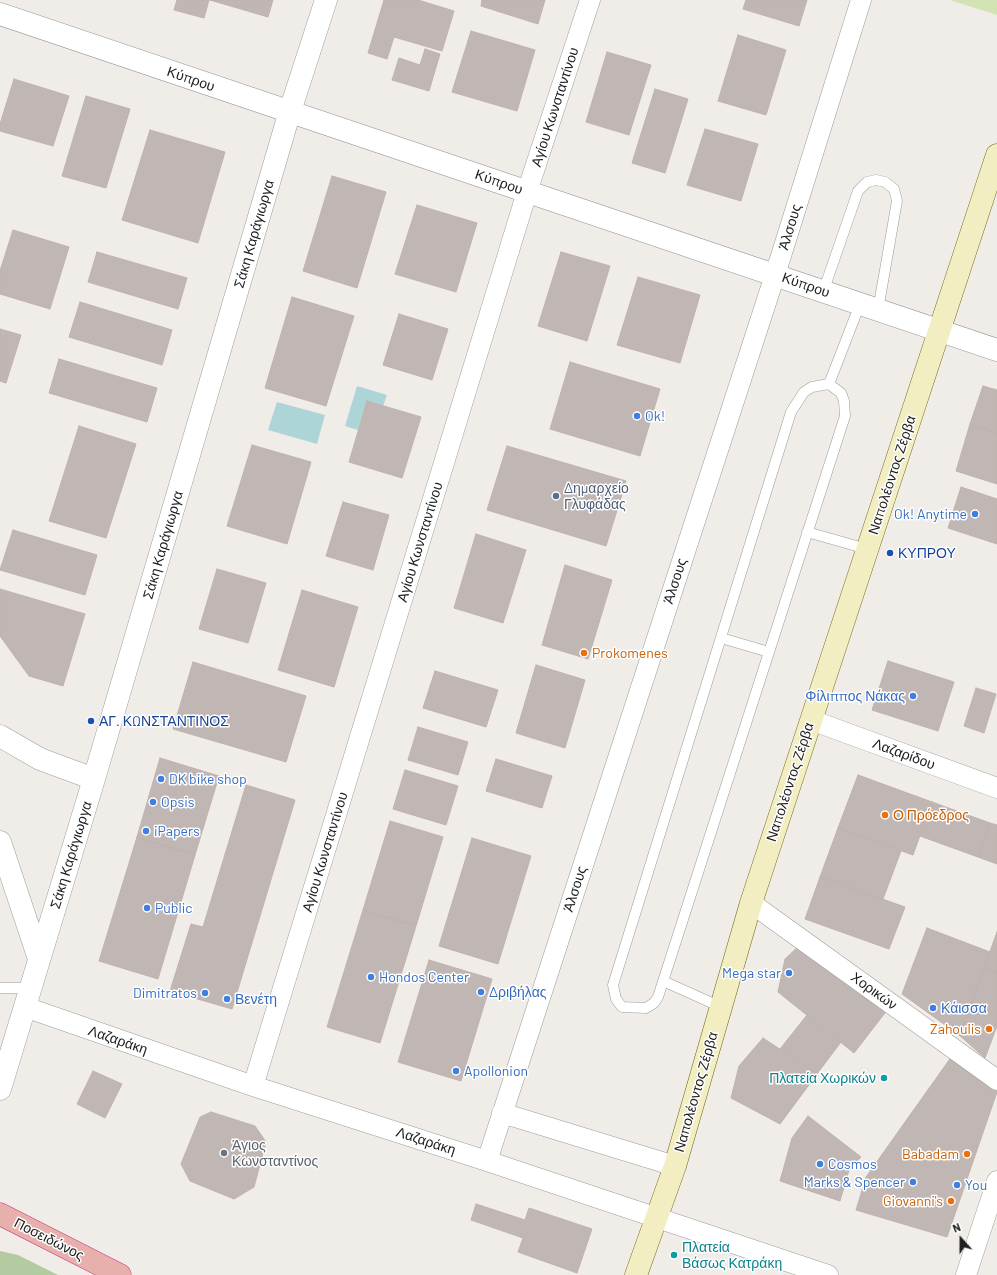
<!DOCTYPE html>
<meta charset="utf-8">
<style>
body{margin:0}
#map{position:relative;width:997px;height:1275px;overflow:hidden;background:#f0ece8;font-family:Barlow,sans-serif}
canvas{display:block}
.north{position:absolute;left:941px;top:1219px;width:40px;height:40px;-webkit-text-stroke:3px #fff;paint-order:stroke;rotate:339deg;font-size:11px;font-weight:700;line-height:16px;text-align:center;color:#202020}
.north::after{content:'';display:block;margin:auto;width:14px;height:18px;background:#202020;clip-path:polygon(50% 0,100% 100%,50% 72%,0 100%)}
</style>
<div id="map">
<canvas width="997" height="1275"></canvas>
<div class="north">N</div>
</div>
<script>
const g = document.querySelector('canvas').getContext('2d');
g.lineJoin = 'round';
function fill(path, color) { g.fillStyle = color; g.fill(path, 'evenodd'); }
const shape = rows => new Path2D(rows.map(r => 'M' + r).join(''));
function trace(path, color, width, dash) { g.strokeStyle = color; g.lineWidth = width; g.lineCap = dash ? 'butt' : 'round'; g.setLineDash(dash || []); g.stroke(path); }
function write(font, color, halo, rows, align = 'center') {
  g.font = font + ' Barlow,sans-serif'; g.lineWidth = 3; g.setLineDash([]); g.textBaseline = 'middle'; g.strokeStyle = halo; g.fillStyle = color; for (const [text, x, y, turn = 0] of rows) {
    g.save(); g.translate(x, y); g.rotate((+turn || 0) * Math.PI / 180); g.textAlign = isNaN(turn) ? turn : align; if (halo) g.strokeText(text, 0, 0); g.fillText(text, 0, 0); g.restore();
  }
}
fill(shape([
 [950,0,997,0,997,15]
]), '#d3e3b4');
fill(shape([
 [0,1251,18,1255,58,1275,0,1275]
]), '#b4caa1');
fill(shape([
 [357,386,387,395,383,406,367,401,358,430,345,426],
 [277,402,325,415,317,444,268,430]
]), '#add5d8');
const building = shape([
 [177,0,209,0,204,18,174,10,177,0],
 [210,0,273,0,268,17,210,0],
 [384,0,418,0,454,11,442,51,394,37,387,59,368,53,384,0],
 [482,0,545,0,538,24,481,6,482,0],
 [746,0,807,0,799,26,743,9,746,0],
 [471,31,535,50,517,111,452,92,471,31],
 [738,35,786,50,766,115,718,101,738,35],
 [425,49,440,54,429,91,392,80,399,58,420,65,425,49],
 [607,52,651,65,629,135,586,122,607,52],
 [14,79,69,96,53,146,0,131,0,124,14,79],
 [655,89,688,99,665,173,632,163,655,89],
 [86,96,130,109,106,188,62,176,86,96],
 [705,129,758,144,741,201,687,185,705,129],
 [150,130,225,152,198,243,122,220,150,130],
 [332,176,386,192,357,288,303,271,332,176],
 [417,205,477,223,456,292,395,274,417,205],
 [13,230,69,247,50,309,0,294,0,271,13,230],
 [97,252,187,278,178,309,88,282,97,252],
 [561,252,610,266,587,341,538,326,561,252],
 [638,277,700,295,680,363,617,345,638,277],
 [292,297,354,316,326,406,265,388,292,297],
 [80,302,172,330,162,365,69,337,80,302],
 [399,314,448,329,432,380,383,365,399,314],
 [0,329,21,335,6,383,0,381,0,329],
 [59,359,157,388,147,422,49,393,59,359],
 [570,362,660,389,640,456,550,429,570,362],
 [983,386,997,390,997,433,970,424,983,386],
 [367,401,421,417,402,478,349,462,367,401],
 [970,424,997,433,997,484,956,471,970,424],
 [79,426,136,444,106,538,49,521,79,426],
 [252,445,311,462,287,544,227,526,252,445],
 [507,446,626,481,606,546,487,510,507,446],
 [961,487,997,499,997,544,948,528,961,487],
 [343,502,389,515,373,570,326,556,343,502],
 [13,530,97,555,85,595,0,570,13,530],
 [476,534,526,550,503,623,454,608,476,534],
 [565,565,612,580,588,659,542,645,565,565],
 [217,569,266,583,248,643,199,629,217,569],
 [0,589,85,614,63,686,29,676,0,636,0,589],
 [302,590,358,607,334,687,278,670,302,590],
 [888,661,954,682,938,731,872,710,888,661],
 [193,662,306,696,286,762,173,729,193,662],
 [536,665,585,680,565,748,516,733,536,665],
 [435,671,498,690,486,727,423,708,435,671],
 [976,688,996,694,984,733,964,726,976,688],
 [418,727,468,742,458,775,408,760,418,727],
 [160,758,219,776,195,855,137,837,160,758],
 [496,759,552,776,542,808,486,791,496,759],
 [405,770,458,786,446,825,393,809,405,770],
 [858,775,932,802,913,855,838,828,858,775],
 [246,785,295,800,232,1009,170,991,191,924,203,927,246,785],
 [932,802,990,823,978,857,920,836,932,802],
 [390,821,443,837,416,926,363,910,390,821],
 [990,823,997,825,997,864,978,857,990,823],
 [838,828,901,851,883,899,820,877,838,828],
 [137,837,195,855,158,979,99,961,137,837],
 [472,838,531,856,498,964,439,946,472,838],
 [820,877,905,907,889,949,805,919,820,877],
 [363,910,416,926,380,1043,327,1027,363,910],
 [927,928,990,952,959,1035,902,994,927,928],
 [997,932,997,972,984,968,997,932],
 [799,946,888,1009,854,1053,778,992,785,959,799,946],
 [429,960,492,979,461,1081,398,1062,429,960],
 [984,968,997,972,997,1026,985,1058,959,1035,984,968],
 [807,1015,841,1042,817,1074,780,1049,807,1015],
 [763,1038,817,1074,780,1124,731,1098,739,1066,763,1038],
 [952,1056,997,1086,997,1092,947,1237,856,1210,866,1177,952,1056],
 [93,1071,122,1084,105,1118,77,1104,93,1071],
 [211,1112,255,1126,266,1142,254,1187,234,1199,190,1181,181,1164,200,1117,211,1112],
 [808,1116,861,1157,849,1170,840,1201,780,1181,792,1138,808,1116],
 [476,1204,525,1220,529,1208,592,1229,577,1273,518,1252,523,1238,471,1220,476,1204]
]);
fill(building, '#c0b7b5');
trace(building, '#c0b1ac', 1);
const service = shape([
 [823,292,858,191,867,182,876,180,885,182,894,189,897,201,878,310],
 [829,384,841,393,844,401,845,416,658,997,654,1003,646,1008,622,1007,616,999,613,985,791,412,804,392,812,387,829,384],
 [829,384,860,304],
 [807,532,867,549],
 [721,638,769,652],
 [663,981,721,1007],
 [0,988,31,988]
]);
const minor = shape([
 [811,720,997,788],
 [751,903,997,1080],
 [25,1007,253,1086,487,1161,828,1275],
 [253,1086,527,192,590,0],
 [502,1113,675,1166],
 [487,1161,775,275,861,0],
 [966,1275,997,1181]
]);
const tertiary = shape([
 [0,14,997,350],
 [0,736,40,759,94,779],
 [0,842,39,959],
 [0,1089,94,779,290,111,326,0]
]);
const secondary = shape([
 [636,1275,675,1166,751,903,997,155]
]);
const trunk = shape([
 [0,1214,120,1275]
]);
trace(service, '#9d9d9d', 11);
trace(minor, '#9d9d9d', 21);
trace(tertiary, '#9d9d9d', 23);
trace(secondary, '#6d6812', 23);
trace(trunk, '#c83b81', 23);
trace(service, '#fff', 10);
trace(minor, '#fff', 20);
trace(tertiary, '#fff', 22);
trace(secondary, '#f3eec2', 22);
trace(trunk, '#e8b0ad', 22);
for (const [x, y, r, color] of [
 [637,416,4,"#3f7fe0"],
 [556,496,4,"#5c6f8a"],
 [975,514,4,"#3f7fe0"],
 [890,553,4,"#1a4fb4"],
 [584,653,4,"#e8710a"],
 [913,696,4,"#3f7fe0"],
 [91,721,4,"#1a4fb4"],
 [161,779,4,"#3f7fe0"],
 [153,802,4,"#3f7fe0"],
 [885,815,4,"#e8710a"],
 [146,831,4,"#3f7fe0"],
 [147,908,4,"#3f7fe0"],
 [789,973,4,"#3f7fe0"],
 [371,977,4,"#3f7fe0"],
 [481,992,4,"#3f7fe0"],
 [205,993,4,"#3f7fe0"],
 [227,999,4,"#3f7fe0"],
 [933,1008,4,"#3f7fe0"],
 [989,1029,4,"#e8710a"],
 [456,1071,4,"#3f7fe0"],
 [884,1078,4,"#0f9aa8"],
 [224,1153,4,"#6b7280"],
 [967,1154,4,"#e8710a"],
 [820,1164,4,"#3f7fe0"],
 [913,1182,4,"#3f7fe0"],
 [957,1185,4,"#3f7fe0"],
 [951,1201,4,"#e8710a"],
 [674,1255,4,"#0f9aa8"]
]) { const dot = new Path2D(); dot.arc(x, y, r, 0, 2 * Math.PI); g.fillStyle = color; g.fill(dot); trace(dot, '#fff', 1.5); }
write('14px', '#202020', '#fff', [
 ["Κύπρου",191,79,19],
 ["Αγίου Κωνσταντίνου",555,107,-72],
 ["Κύπρου",499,182,19],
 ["Άλσους",790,227,-73],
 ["Σάκη Καράγιωργα",254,234,-74],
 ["Κύπρου",806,285,19],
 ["Ναπολέοντος Ζέρβα",892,475,-72],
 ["Αγίου Κωνσταντίνου",420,542,-73],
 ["Σάκη Καράγιωργα",163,545,-74],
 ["Άλσους",675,581,-72],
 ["Λαζαρίδου",904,754,20],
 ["Ναπολέοντος Ζέρβα",790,782,-72],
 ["Αγίου Κωνσταντίνου",325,852,-73],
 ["Σάκη Καράγιωργα",71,855,-73],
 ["Άλσους",575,889,-72],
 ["Χορικών",874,991,36],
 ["Λαζαράκη",118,1040,19],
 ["Ναπολέοντος Ζέρβα",696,1092,-74],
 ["Λαζαράκη",426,1141,18],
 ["Ποσειδώνος",49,1239,27]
]);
write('14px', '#366cbe', '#fff', [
 ["Ok!",645,416],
 ["Ok! Anytime",967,514,"right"],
 ["Φίλιππος Νάκας",905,696,"right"],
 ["DK bike shop",169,779],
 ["Opsis",161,802],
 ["iPapers",154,831],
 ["Public",155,908],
 ["Mega star",781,973,"right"],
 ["Hondos Center",379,977],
 ["Δριβήλας",489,992],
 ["Dimitratos",197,993,"right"],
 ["Βενέτη",235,999],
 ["Κάισσα",941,1008],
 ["Apollonion",464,1071],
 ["Cosmos",828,1164],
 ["Marks & Spencer",905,1182,"right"],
 ["You",965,1185]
], 'left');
write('14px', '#4e5e75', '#fff', [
 ["Δημαρχείο",564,488],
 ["Γλυφάδας",564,504]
], 'left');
write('14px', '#164399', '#fff', [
 ["ΚΥΠΡΟΥ",898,553],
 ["ΑΓ. ΚΩΝΣΤΑΝΤΙΝΟΣ",99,721]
], 'left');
write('14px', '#c56008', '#fff', [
 ["Prokomenes",592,653,"left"],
 ["Ο Πρόεδρος",893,815,"left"],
 ["Zahoulis",981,1029],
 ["Babadam",959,1154],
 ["Giovanni's",943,1201]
], 'right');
write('14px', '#0d838f', '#fff', [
 ["Πλατεία Χωρικών",876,1078],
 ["Πλατεία",682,1247,"left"],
 ["Βάσως Κατράκη",682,1263,"left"]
], 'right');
write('14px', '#5b616d', '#fff', [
 ["Άγιος",232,1145],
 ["Κωνσταντίνος",232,1161]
], 'left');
</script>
